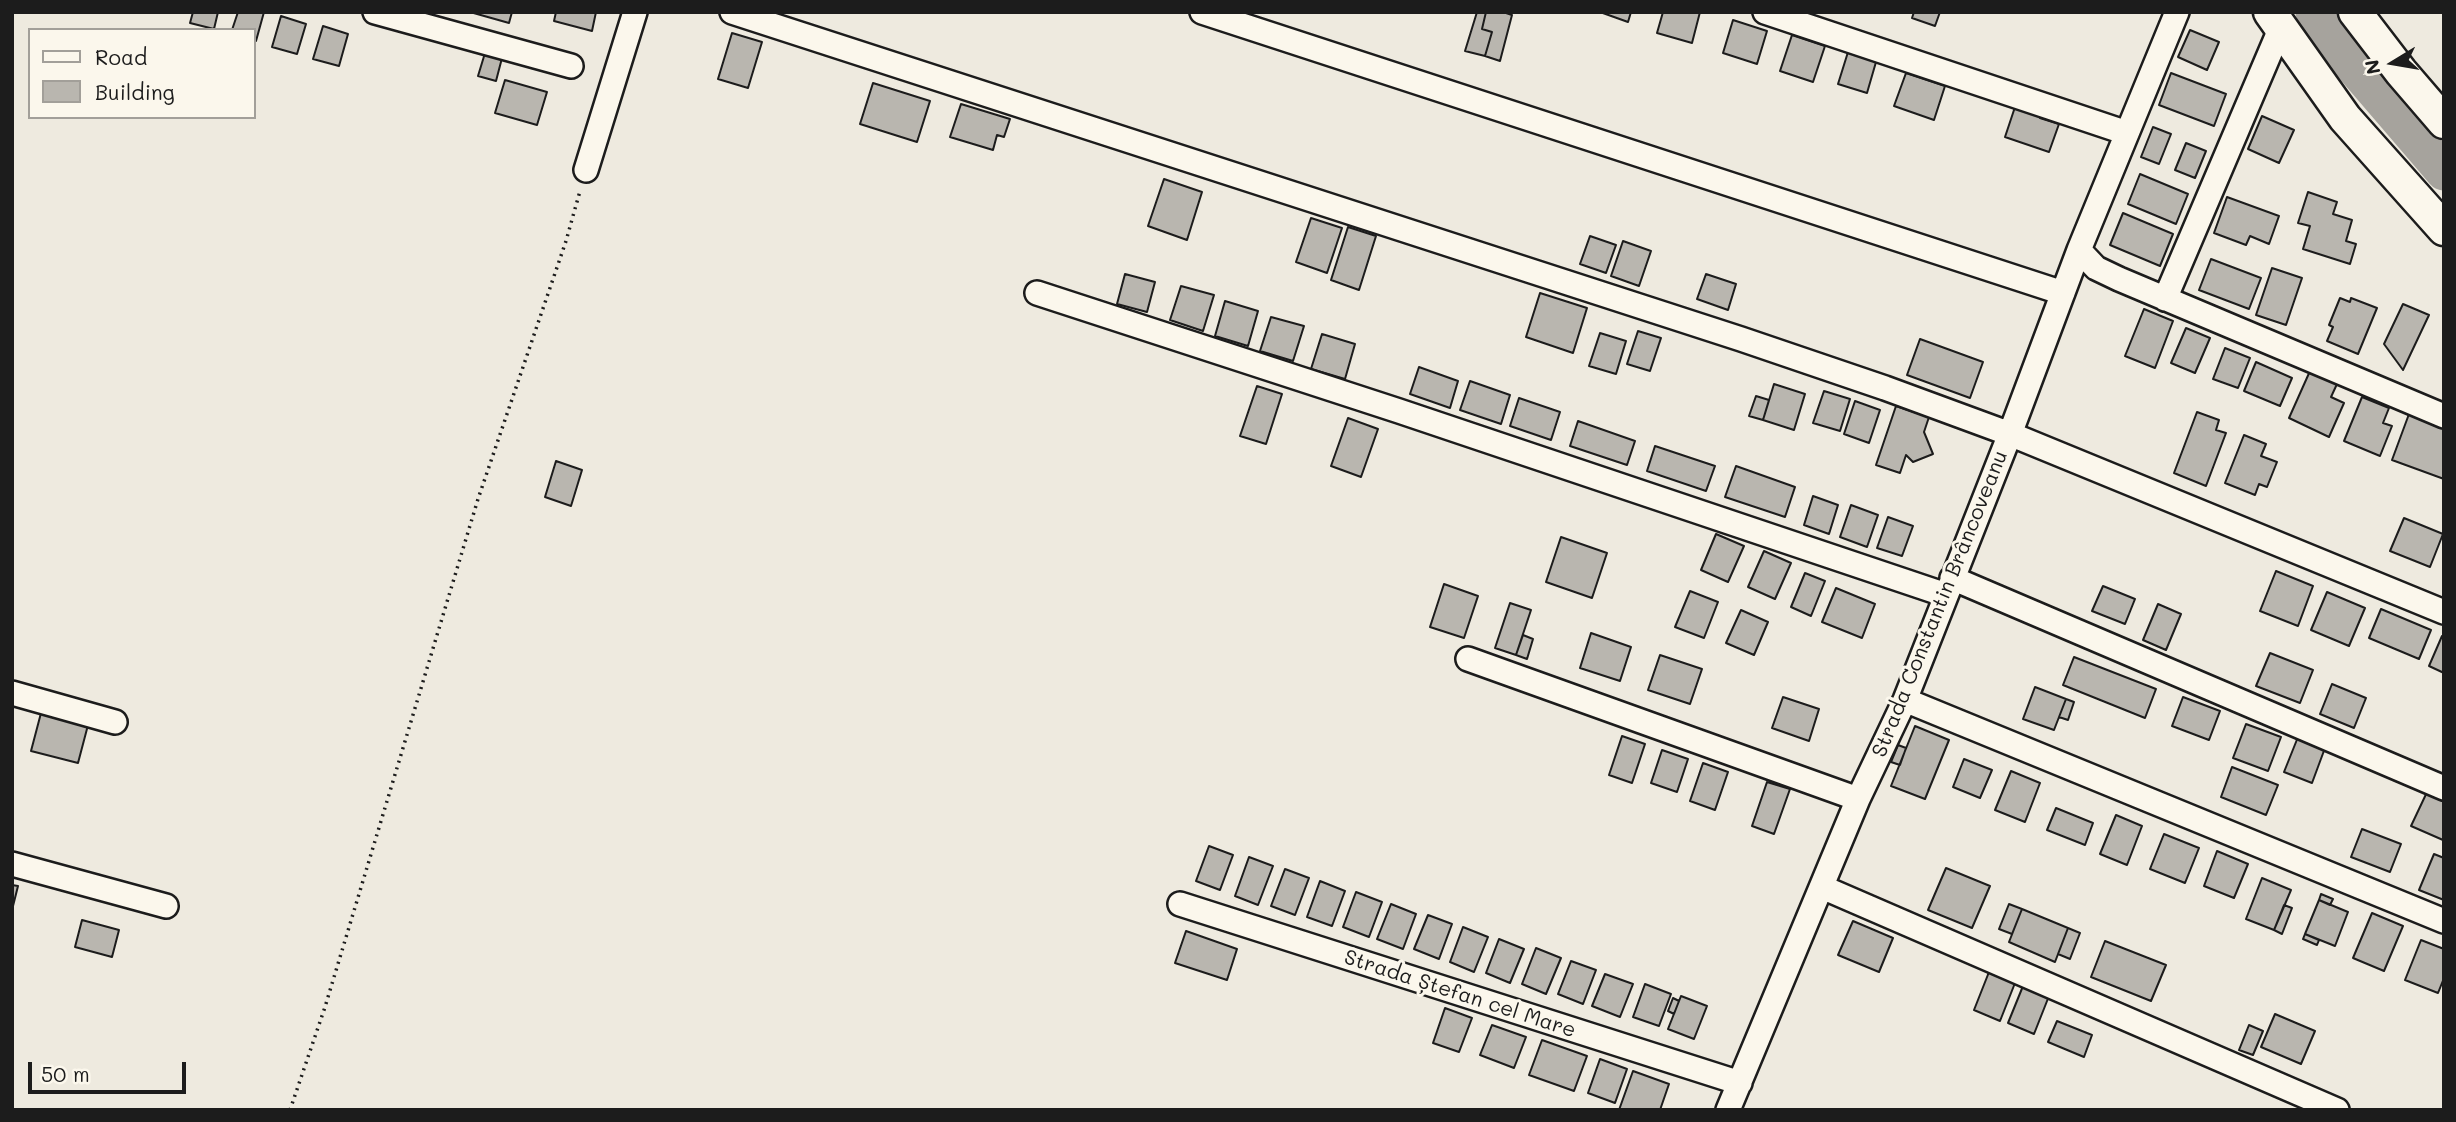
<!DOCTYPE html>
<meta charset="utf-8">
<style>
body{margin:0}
#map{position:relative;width:2456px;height:1122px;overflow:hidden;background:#eeeadf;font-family:Mali,sans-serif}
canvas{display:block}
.frame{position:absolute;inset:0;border:14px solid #1c1c1c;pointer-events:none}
.legend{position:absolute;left:28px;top:28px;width:228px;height:91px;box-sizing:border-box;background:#fbf7ec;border:2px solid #a29f99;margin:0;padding:9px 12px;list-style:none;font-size:21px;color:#1c1c1c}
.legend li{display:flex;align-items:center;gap:14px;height:35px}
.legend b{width:35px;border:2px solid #a29f99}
.north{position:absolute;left:2358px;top:28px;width:70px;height:70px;-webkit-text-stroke:5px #fbf7ec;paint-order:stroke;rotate:259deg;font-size:19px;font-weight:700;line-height:28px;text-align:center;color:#1c1c1c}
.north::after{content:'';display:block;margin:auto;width:24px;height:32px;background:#1c1c1c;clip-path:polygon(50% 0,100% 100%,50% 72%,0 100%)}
.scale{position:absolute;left:28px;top:1062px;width:158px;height:32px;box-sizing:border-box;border:4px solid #1c1c1c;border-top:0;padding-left:9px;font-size:21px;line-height:24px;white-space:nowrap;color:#1c1c1c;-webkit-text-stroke:5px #fbf7ec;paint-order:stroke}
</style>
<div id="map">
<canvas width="2456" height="1122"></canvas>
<div class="frame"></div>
<ul class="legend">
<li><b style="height:9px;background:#fbf7ec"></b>Road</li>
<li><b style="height:19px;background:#b9b6af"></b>Building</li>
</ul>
<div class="north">N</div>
<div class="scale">50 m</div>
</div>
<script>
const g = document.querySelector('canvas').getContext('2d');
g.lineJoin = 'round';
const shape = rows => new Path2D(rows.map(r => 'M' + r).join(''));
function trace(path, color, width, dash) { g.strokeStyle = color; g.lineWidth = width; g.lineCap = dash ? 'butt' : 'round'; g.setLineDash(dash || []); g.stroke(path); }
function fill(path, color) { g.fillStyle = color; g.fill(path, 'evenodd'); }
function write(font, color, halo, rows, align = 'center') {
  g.font = font + ' Mali,sans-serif'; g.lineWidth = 6; g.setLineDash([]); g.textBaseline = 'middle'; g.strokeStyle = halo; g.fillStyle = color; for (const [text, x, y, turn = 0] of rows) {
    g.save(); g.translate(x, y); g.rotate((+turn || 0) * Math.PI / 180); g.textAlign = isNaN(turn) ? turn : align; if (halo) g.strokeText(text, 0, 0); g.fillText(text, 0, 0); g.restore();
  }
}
trace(shape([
 [2314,12,2341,52,2444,172]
]), '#a6a39d', 37);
const building = shape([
 [193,12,218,12,214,29,190,23,193,12],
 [238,12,264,12,256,41,254,40,254,30,232,30,238,12],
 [470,12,512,12,509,23,470,12],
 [556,12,596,12,592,31,554,21,556,12],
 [1477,12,1486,12,1482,29,1492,32,1485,56,1465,51,1477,12],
 [1486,12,1503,12,1512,15,1500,61,1485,56,1492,32,1482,29,1486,12],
 [1600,12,1631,12,1628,22,1600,12],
 [1663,12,1700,12,1692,43,1657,33,1663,12],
 [1914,12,1940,12,1935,26,1912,18,1914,12],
 [281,16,306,24,297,54,272,47,281,16],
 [1733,20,1767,31,1757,64,1723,53,1733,20],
 [323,26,348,34,339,66,313,59,323,26],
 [2190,30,2219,42,2207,70,2178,57,2190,30],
 [732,33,762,42,748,88,718,79,732,33],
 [1792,35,1825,46,1813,82,1780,71,1792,35],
 [1848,52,1876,62,1867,93,1838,84,1848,52],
 [485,53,502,58,496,81,478,76,485,53],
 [1906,73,1945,86,1934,120,1894,106,1906,73],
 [2171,73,2226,94,2214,126,2159,105,2171,73],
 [505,80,547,92,537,125,495,113,505,80],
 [873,83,930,101,917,142,860,124,873,83],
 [961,104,1010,119,1004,137,997,135,993,150,950,137,961,104],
 [2015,107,2042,114,2040,118,2059,124,2049,152,2005,137,2015,107],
 [2262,116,2294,130,2279,163,2248,149,2262,116],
 [2153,127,2171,134,2159,164,2141,157,2153,127],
 [2186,143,2206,151,2195,178,2175,170,2186,143],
 [2140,174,2188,194,2176,224,2128,204,2140,174],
 [1164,179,1202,192,1187,240,1148,226,1164,179],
 [2308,192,2337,202,2333,214,2352,220,2346,241,2356,244,2350,264,2303,249,2310,226,2298,223,2308,192],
 [2227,197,2279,216,2269,244,2250,236,2246,245,2214,233,2227,197],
 [2123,213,2173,234,2160,266,2110,245,2123,213],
 [1311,218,1342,228,1327,273,1296,262,1311,218],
 [1348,227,1376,236,1359,290,1331,280,1348,227],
 [1590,236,1616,245,1606,273,1580,264,1590,236],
 [1623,241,1651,251,1639,286,1611,276,1623,241],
 [2211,259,2261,278,2249,309,2199,290,2211,259],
 [2272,268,2302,278,2286,325,2256,315,2272,268],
 [1125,274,1155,282,1147,312,1117,304,1125,274],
 [1706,274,1736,284,1728,310,1697,299,1706,274],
 [1181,286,1214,295,1203,331,1170,320,1181,286],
 [1540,293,1587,308,1573,353,1526,337,1540,293],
 [2340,298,2350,302,2351,298,2377,308,2358,354,2327,341,2333,327,2329,325,2340,298],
 [1225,301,1258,311,1248,346,1215,336,1225,301],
 [2403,304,2429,315,2403,370,2384,344,2403,304],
 [2144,309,2173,321,2155,368,2125,356,2144,309],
 [1271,317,1304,326,1293,361,1260,351,1271,317],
 [2186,328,2210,338,2195,373,2171,363,2186,328],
 [1638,331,1661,338,1650,371,1627,364,1638,331],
 [1600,333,1626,341,1616,374,1589,366,1600,333],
 [1322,334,1355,344,1345,379,1311,369,1322,334],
 [1920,339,1983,362,1970,398,1907,375,1920,339],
 [2225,348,2250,358,2238,388,2213,379,2225,348],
 [2256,362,2292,378,2280,406,2244,391,2256,362],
 [1419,367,1458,381,1450,408,1410,394,1419,367],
 [2310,371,2337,384,2331,397,2344,403,2329,437,2289,418,2310,371],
 [1470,381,1510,395,1501,424,1460,410,1470,381],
 [1774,384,1805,394,1794,430,1763,420,1774,384],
 [1257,386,1282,394,1266,444,1240,436,1257,386],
 [1824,391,1850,399,1840,431,1813,423,1824,391],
 [1756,396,1769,400,1763,420,1749,416,1756,396],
 [2362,397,2389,408,2383,423,2392,426,2380,456,2344,441,2362,397],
 [1519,398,1560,412,1551,440,1510,426,1519,398],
 [1855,401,1880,410,1869,443,1844,434,1855,401],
 [1896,406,1929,417,1924,432,1933,454,1913,462,1906,455,1900,473,1876,465,1896,406],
 [2197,412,2219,420,2216,430,2226,433,2206,486,2174,473,2197,412],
 [2409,414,2444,428,2444,479,2392,460,2409,414],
 [1348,418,1378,429,1361,477,1331,466,1348,418],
 [1578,421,1635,441,1627,465,1570,446,1578,421],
 [2244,435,2266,444,2261,456,2277,462,2267,487,2259,484,2255,495,2225,483,2244,435],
 [1655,446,1715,466,1706,491,1647,471,1655,446],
 [556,461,582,470,571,506,545,497,556,461],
 [1736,466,1795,487,1785,517,1725,497,1736,466],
 [1813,496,1838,505,1829,534,1804,525,1813,496],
 [1851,505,1878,515,1867,547,1840,537,1851,505],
 [1888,517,1913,526,1902,556,1877,548,1888,517],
 [2404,518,2443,534,2430,567,2390,551,2404,518],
 [1716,534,1744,546,1728,582,1701,570,1716,534],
 [1561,537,1607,553,1592,598,1546,582,1561,537],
 [1764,551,1791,563,1775,599,1748,587,1764,551],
 [2276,571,2313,586,2298,626,2260,611,2276,571],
 [1805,573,1825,581,1811,616,1791,607,1805,573],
 [1444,584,1478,596,1464,638,1430,627,1444,584],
 [2103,586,2135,599,2125,624,2092,611,2103,586],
 [1836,588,1875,604,1862,638,1822,622,1836,588],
 [1690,591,1718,602,1704,638,1675,627,1690,591],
 [2327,592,2365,608,2349,646,2311,630,2327,592],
 [1510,603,1531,610,1516,655,1495,648,1510,603],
 [2158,604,2181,614,2166,650,2143,640,2158,604],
 [2381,609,2431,630,2419,659,2369,638,2381,609],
 [1741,610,1768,622,1754,655,1726,643,1741,610],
 [1591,633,1631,647,1620,681,1580,668,1591,633],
 [1523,635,1533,639,1527,659,1516,655,1523,635],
 [2442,636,2444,636,2444,673,2429,666,2442,636],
 [2270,653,2313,670,2300,703,2256,686,2270,653],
 [1660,655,1702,669,1690,704,1648,690,1660,655],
 [2074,657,2156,689,2145,718,2063,685,2074,657],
 [2332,684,2366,698,2354,728,2320,714,2332,684],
 [2035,687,2066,699,2054,730,2023,719,2035,687],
 [1783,697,1819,709,1809,741,1772,728,1783,697],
 [2183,697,2220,711,2209,740,2172,726,2183,697],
 [2066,699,2074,702,2068,720,2059,717,2066,699],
 [41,713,88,725,78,763,31,751,41,713],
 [2246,724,2281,737,2268,771,2233,758,2246,724],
 [1915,726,1949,740,1925,799,1891,786,1915,726],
 [1622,736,1645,744,1632,783,1609,775,1622,736],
 [2298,737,2325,748,2312,783,2284,772,2298,737],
 [1898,745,1906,748,1900,765,1891,762,1898,745],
 [1662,750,1688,759,1677,792,1651,783,1662,750],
 [1964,759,1992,770,1980,798,1953,787,1964,759],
 [1703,763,1728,772,1715,810,1690,801,1703,763],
 [2232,767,2278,785,2266,815,2221,797,2232,767],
 [2011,771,2040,783,2025,822,1995,810,2011,771],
 [1767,782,1790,789,1774,834,1752,826,1767,782],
 [2428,790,2444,797,2443,840,2411,826,2428,790],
 [2056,808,2093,823,2085,845,2047,830,2056,808],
 [2116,815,2142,826,2127,865,2100,854,2116,815],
 [2362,829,2401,844,2390,872,2351,857,2362,829],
 [2164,834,2199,848,2185,883,2150,869,2164,834],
 [1209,846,1233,855,1220,890,1196,881,1209,846],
 [2217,851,2248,864,2234,898,2204,886,2217,851],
 [2434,854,2444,858,2444,900,2419,890,2434,854],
 [1249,857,1273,866,1258,905,1235,896,1249,857],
 [1946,868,1990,886,1972,928,1928,910,1946,868],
 [1285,869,1309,878,1295,915,1271,906,1285,869],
 [2262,878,2291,890,2274,930,2246,919,2262,878],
 [1320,881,1345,891,1332,926,1307,917,1320,881],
 [12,885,18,886,12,910,12,885],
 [1356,892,1382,902,1369,937,1343,927,1356,892],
 [2321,894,2333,899,2330,905,2319,900,2321,894],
 [2319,900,2348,912,2335,946,2305,934,2319,900],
 [1391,904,1416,914,1403,949,1377,939,1391,904],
 [2009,904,2022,909,2012,934,1999,929,2009,904],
 [2284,905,2292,908,2282,934,2274,930,2284,905],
 [2022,909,2068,928,2055,962,2009,942,2022,909],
 [2372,913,2403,926,2384,971,2353,958,2372,913],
 [1428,915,1452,924,1439,959,1414,949,1428,915],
 [82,920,119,930,112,957,75,947,82,920],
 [1853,921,1893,938,1879,972,1838,955,1853,921],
 [1463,927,1488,937,1474,972,1450,962,1463,927],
 [2068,928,2080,933,2070,959,2058,954,2068,928],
 [1186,931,1237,949,1227,980,1175,963,1186,931],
 [2305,934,2319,940,2317,945,2303,939,2305,934],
 [1499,939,1524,949,1510,983,1486,973,1499,939],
 [2421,940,2444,949,2444,978,2438,993,2405,980,2421,940],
 [2105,941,2166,965,2151,1001,2091,977,2105,941],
 [1536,948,1561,958,1546,994,1522,984,1536,948],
 [1571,961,1596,970,1583,1004,1558,994,1571,961],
 [1989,972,2015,983,2000,1021,1974,1010,1989,972],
 [1605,974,1633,984,1620,1017,1592,1006,1605,974],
 [1645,984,1671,994,1659,1026,1633,1017,1645,984],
 [2023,986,2049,996,2034,1034,2008,1023,2023,986],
 [1681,996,1707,1006,1694,1039,1668,1029,1681,996],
 [1673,998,1679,1001,1674,1014,1668,1011,1673,998],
 [1445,1008,1472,1018,1459,1052,1433,1043,1445,1008],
 [2275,1014,2315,1031,2301,1064,2261,1047,2275,1014],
 [2057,1021,2092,1035,2084,1057,2048,1042,2057,1021],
 [1492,1025,1526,1037,1514,1068,1480,1055,1492,1025],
 [2249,1025,2263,1031,2253,1055,2239,1050,2249,1025],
 [1542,1040,1587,1056,1574,1091,1529,1075,1542,1040],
 [1600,1059,1627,1069,1615,1103,1588,1093,1600,1059],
 [1633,1071,1669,1084,1660,1110,1619,1110,1633,1071]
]);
fill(building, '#b9b6af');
trace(building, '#1c1c1c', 2);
const street = shape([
 [375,12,571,66],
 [732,12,1741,339,1885,388,2010,434,2444,612],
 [1202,12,2063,293],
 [1765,12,2127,133],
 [586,170,635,12],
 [2079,250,2096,268,2119,279,2444,416],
 [1037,293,1399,411,1946,595],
 [2165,299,2281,27],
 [1952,578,2444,788],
 [1468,659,1858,799],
 [12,693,115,722],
 [1905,700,2444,921],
 [12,864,166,906],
 [1822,887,2337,1110],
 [1180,904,1740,1083],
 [1728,1110,1858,799,1905,700,2010,434,2079,250,2177,12]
]);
const secondary = shape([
 [2270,12,2345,118,2444,229],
 [2355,12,2401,72,2444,122]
]);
trace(street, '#1c1c1c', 28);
trace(secondary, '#1c1c1c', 37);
trace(shape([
 [290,1110,325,1007,478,499,566,241,580,191]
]), '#1c1c1c', 3.5, [2, 5]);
trace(street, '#fbf7ec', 23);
trace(secondary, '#fbf7ec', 32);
write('21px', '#1c1c1c', '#fbf7ec', [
 ["Strada Constantin Brâncoveanu",1940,604,-68],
 ["Strada Ștefan cel Mare",1460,994,18]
]);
</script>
